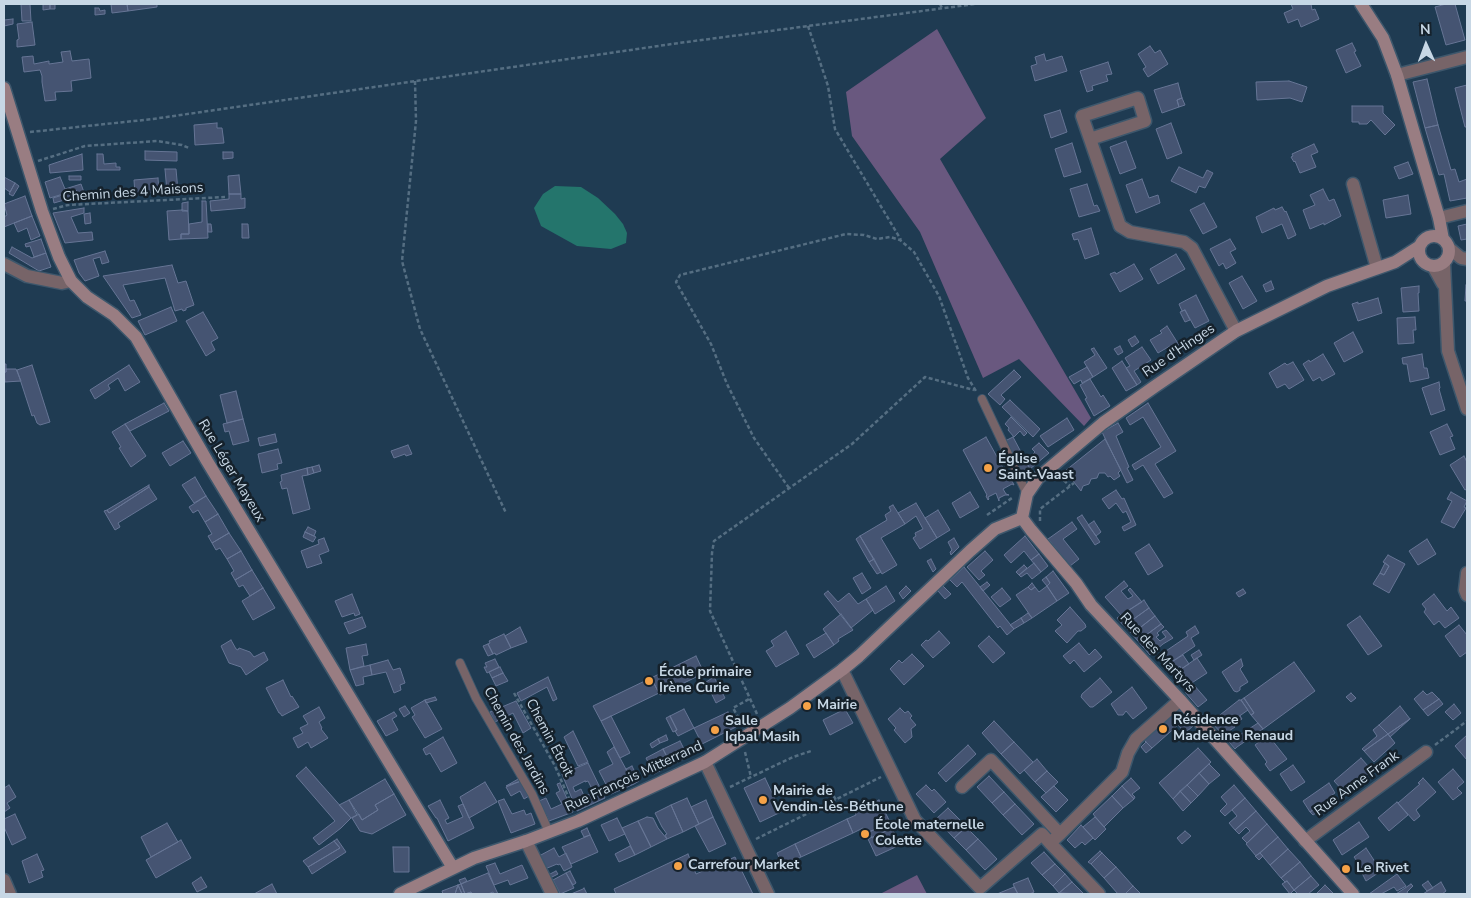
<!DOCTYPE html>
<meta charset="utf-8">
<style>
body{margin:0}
#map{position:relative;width:1471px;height:898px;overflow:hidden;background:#1f3b52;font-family:"Nunito Sans",sans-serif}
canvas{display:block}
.frame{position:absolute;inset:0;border:5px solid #c7d7e5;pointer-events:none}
.north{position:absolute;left:1401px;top:20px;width:50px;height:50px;-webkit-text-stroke:4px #15212b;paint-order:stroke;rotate:358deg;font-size:14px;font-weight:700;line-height:20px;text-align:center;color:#c7d7e5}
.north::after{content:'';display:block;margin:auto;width:18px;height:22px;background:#c7d7e5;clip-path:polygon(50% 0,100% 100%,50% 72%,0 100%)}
</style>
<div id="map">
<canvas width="1471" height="898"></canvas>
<div class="frame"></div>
<div class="north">N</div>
</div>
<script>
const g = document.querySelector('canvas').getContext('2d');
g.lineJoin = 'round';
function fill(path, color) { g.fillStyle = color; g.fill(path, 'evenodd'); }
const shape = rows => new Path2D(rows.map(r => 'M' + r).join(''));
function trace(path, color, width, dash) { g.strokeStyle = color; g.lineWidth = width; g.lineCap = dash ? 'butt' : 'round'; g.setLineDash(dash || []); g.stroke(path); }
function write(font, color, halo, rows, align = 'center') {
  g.font = font + ' "Nunito Sans",sans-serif'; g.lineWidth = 5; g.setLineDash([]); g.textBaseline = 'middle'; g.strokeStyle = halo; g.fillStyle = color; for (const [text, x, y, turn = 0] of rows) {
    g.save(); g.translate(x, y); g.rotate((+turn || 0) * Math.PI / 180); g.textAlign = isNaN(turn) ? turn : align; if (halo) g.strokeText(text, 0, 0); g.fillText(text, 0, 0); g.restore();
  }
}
fill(shape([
 [937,29,986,118,940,159,1091,418,1084,426,1019,359,983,378,920,232,852,136,846,92],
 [917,875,927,894,880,894]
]), '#69587f');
fill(shape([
 [555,186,581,187,598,198,615,214,623,224,627,233,626,243,611,249,577,246,541,226,534,208,543,194]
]), '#24756c');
const building = shape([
 [21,4,30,4,31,21,22,21,21,4],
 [43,4,50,4,50,9,43,10,43,4],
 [50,4,55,4,55,9,50,9,50,4],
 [111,4,127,4,128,11,112,13,111,4],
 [127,4,157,4,157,7,128,11,127,4],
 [1291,4,1311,4,1312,10,1315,9,1319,19,1301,27,1298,19,1288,23,1284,13,1293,9,1291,4],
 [1446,4,1455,4,1465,40,1446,45,1435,7,1446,4],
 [95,8,99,8,100,11,105,10,105,14,95,15,95,8],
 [13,19,13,24,4,26,4,20,13,19],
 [32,22,35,45,17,47,17,40,19,39,17,24,32,22],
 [1352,43,1356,51,1354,52,1361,66,1346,73,1336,50,1352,43],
 [1150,46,1155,53,1160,50,1168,64,1148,77,1143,69,1146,67,1138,54,1150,46],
 [70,51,72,61,89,59,91,78,71,81,72,91,55,92,56,100,45,101,42,82,42,76,40,70,24,72,22,57,33,56,34,64,49,61,49,64,63,62,61,52,70,51],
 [1044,54,1046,61,1062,56,1067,71,1035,81,1031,66,1037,64,1035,57,1044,54],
 [1108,62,1112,74,1106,75,1108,81,1092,86,1093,90,1087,92,1080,71,1108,62],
 [1427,79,1438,125,1425,128,1413,82,1427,79],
 [1289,81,1307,87,1302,102,1290,98,1257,100,1256,82,1289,81],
 [1178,83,1182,98,1177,100,1179,107,1162,113,1154,90,1178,83],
 [1467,85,1467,127,1465,127,1455,88,1467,85],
 [1182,98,1185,105,1179,107,1177,100,1182,98],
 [1352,106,1383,106,1383,113,1395,125,1385,135,1371,120,1367,124,1359,124,1359,122,1352,122,1352,106],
 [1060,110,1067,132,1051,138,1044,115,1060,110],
 [217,123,217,128,222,128,224,143,195,145,194,125,217,123],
 [1171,123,1182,153,1167,159,1156,129,1171,123],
 [1438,125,1451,170,1455,169,1459,182,1467,179,1467,198,1450,201,1444,174,1439,175,1425,128,1438,125],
 [1126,141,1136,168,1120,174,1110,147,1126,141],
 [1072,143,1081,172,1064,177,1055,149,1072,143],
 [1314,144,1318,152,1311,155,1316,167,1300,173,1295,161,1294,162,1291,157,1293,156,1292,154,1314,144],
 [145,151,177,152,177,161,145,160,145,151],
 [223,152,233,152,233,158,223,159,223,152],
 [82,154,83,170,50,173,49,165,82,154],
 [97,154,103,154,104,164,116,163,116,167,120,167,120,170,97,170,97,154],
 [1408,162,1413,174,1399,179,1394,167,1408,162],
 [1179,167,1203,178,1207,170,1213,173,1205,188,1199,186,1196,193,1171,181,1179,167],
 [165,169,176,169,178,191,167,192,165,169],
 [239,175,241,194,229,194,228,176,239,175],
 [69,176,81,176,81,180,69,180,69,176],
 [4,177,15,183,10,192,4,188,4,177],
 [60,177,65,189,81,184,85,195,79,197,76,190,50,198,45,182,60,177],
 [158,178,159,192,135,194,134,180,158,178],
 [1142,179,1149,198,1158,195,1160,203,1136,213,1126,185,1142,179],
 [15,183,19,186,13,196,9,194,15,183],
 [1087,184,1094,206,1097,205,1100,211,1079,217,1070,189,1087,184],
 [1323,189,1329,201,1334,199,1341,216,1324,225,1324,223,1310,229,1303,210,1315,205,1310,195,1323,189],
 [69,193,71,198,54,203,53,198,69,193],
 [229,194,241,194,241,199,245,198,245,208,211,211,210,201,229,199,229,194],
 [1408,195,1411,214,1386,218,1383,200,1408,195],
 [25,196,32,216,4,227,4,217,7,215,4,204,25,196],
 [202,201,206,201,208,238,181,239,181,234,189,234,189,224,202,222,202,201],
 [188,202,188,211,182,211,182,203,188,202],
 [1204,203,1217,227,1203,234,1190,210,1204,203],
 [1282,207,1285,212,1286,211,1296,235,1288,239,1282,224,1262,233,1256,217,1274,208,1275,210,1282,207],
 [84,208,84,213,71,217,78,233,92,232,93,240,65,243,53,213,84,208],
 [182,210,188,211,189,234,181,234,181,239,169,240,167,211,182,210],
 [90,213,91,223,85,224,84,214,90,213],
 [32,216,40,236,31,240,27,228,18,232,14,223,32,216],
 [208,224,211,224,212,232,208,232,208,224],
 [242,224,248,224,249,238,242,238,242,224],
 [1467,224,1467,239,1461,240,1458,226,1467,224],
 [1091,228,1099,254,1085,259,1078,239,1074,240,1072,234,1091,228],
 [41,239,46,253,34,257,30,246,26,247,25,244,41,239],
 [1230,239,1236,249,1230,252,1236,263,1226,269,1223,263,1219,266,1210,249,1230,239],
 [12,247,32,258,46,253,51,267,39,271,9,253,12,247],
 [105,251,109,262,102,264,100,257,93,259,99,276,85,281,79,273,74,260,105,251],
 [1176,254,1185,269,1158,284,1150,269,1176,254],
 [1134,264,1143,279,1120,292,1110,274,1115,272,1116,274,1134,264],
 [172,265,178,283,186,281,194,305,186,308,186,310,183,311,182,309,175,311,165,278,123,285,130,301,134,300,141,315,132,318,103,276,172,265],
 [1242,276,1257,301,1243,309,1229,283,1242,276],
 [1271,281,1274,289,1266,292,1263,285,1271,281],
 [1466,285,1467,285,1467,301,1465,301,1466,285],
 [1419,286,1419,293,1418,293,1419,311,1403,312,1401,288,1419,286],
 [1196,295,1209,321,1195,328,1185,310,1182,311,1179,304,1196,295],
 [1378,298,1382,313,1358,321,1352,304,1358,302,1358,304,1378,298],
 [171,307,177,321,145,335,138,321,171,307],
 [1185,310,1190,320,1185,322,1180,312,1185,310],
 [203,312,218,338,211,342,215,350,206,356,186,321,203,312],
 [1415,317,1416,330,1413,330,1414,343,1398,344,1397,318,1415,317],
 [1167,326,1179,345,1171,349,1170,346,1158,353,1150,340,1162,333,1160,331,1167,326],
 [1353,332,1363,352,1344,362,1334,343,1353,332],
 [1135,336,1139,342,1132,347,1128,340,1135,336],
 [1120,346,1123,352,1118,355,1114,349,1120,346],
 [1142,347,1151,360,1134,371,1141,382,1137,385,1126,368,1130,366,1125,358,1142,347],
 [1094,348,1107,368,1093,377,1084,362,1095,355,1091,349,1094,348],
 [1323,354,1335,374,1322,381,1320,377,1313,381,1303,364,1309,360,1310,362,1323,354],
 [1422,354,1424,368,1427,368,1429,378,1410,382,1407,364,1403,364,1402,358,1422,354],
 [1122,361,1137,385,1126,391,1112,368,1122,361],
 [1293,362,1304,380,1289,389,1285,384,1277,388,1269,373,1285,363,1287,365,1293,362],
 [4,364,6,364,6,372,4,372,4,382,4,364],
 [32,365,50,422,40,425,37,423,34,415,32,416,17,370,32,365],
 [129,365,140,382,125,391,118,378,108,385,110,389,95,399,90,390,129,365],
 [1087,367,1093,377,1082,383,1081,380,1074,384,1069,377,1087,367],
 [6,369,16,369,21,381,5,382,4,372,6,372,6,369],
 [1014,370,1021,377,1001,395,1005,399,1000,405,988,394,1014,370],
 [1090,379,1101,397,1103,395,1110,406,1094,416,1085,399,1087,398,1080,385,1090,379],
 [1439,382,1440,388,1439,389,1445,410,1431,415,1422,388,1439,382],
 [236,391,243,419,227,423,220,395,236,391],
 [1010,400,1040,429,1033,437,1002,407,1010,400],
 [164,403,169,411,130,431,125,424,164,403],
 [1148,403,1176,451,1155,464,1173,493,1164,498,1143,465,1135,470,1132,465,1161,447,1143,417,1130,425,1126,418,1148,403],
 [1011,417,1027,433,1024,436,1020,431,1014,437,1008,430,1009,428,1005,424,1011,417],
 [1067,418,1074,430,1048,447,1040,436,1067,418],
 [243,419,249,441,233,445,229,431,225,432,223,424,243,419],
 [1118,423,1123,432,1116,436,1129,467,1127,468,1133,480,1127,483,1102,432,1118,423],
 [125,424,146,456,131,467,119,448,121,447,112,432,125,424],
 [1447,424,1453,436,1450,437,1455,449,1440,455,1430,432,1447,424],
 [275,434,277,442,260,446,258,438,275,434],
 [986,437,1011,482,1012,481,1014,485,1012,484,1003,489,1006,494,1009,495,1005,495,999,498,999,501,996,493,988,497,989,499,988,500,986,496,987,495,963,450,986,437],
 [1013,437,1030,469,1022,475,1005,441,1013,437],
 [1105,439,1121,470,1118,473,1120,476,1114,480,1110,476,1108,477,1105,473,1099,473,1097,478,1091,479,1089,484,1083,486,1081,491,1065,471,1105,439],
 [183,441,191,453,170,466,162,453,183,441],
 [1039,443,1049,453,1036,464,1030,457,1035,452,1032,449,1039,443],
 [408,445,412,454,406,456,405,454,394,458,391,451,408,445],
 [278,449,282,463,277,464,278,469,262,473,258,454,278,449],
 [1464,456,1467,462,1467,489,1465,490,1450,465,1464,456],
 [1030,457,1036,464,1030,469,1026,461,1030,457],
 [319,465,321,471,314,473,312,467,319,465],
 [312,467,314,473,308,475,307,468,312,467],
 [307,468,308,475,302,476,310,509,293,514,287,488,282,489,280,482,282,481,281,475,307,468],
 [195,477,206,496,194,503,182,485,195,477],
 [149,485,149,487,109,513,107,510,149,485],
 [149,487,157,499,118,523,120,527,115,530,104,511,107,510,109,513,149,487],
 [1116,490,1122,499,1124,498,1136,525,1124,531,1122,527,1131,522,1126,511,1123,513,1116,503,1109,509,1102,499,1116,490],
 [970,492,979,507,960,518,952,503,970,492],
 [1451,492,1467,501,1464,507,1466,508,1454,528,1441,522,1452,501,1447,499,1451,492],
 [206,496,218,514,205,522,198,510,193,513,189,507,206,496],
 [916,503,937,538,920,549,913,538,916,536,915,533,923,529,916,516,905,524,898,513,916,503],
 [893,505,905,524,881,538,897,565,882,574,860,536,887,520,885,515,891,511,889,507,893,505],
 [938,510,950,530,937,538,925,518,938,510],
 [218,514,229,533,212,543,208,536,212,534,205,522,218,514],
 [1082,515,1100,542,1095,545,1077,518,1082,515],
 [1094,521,1101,532,1096,536,1088,525,1094,521],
 [1072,522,1077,529,1063,539,1079,559,1070,566,1048,539,1072,522],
 [308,527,316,531,314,536,305,532,308,527],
 [305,532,316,537,313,542,303,537,305,532],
 [229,533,241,551,227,559,220,548,216,550,212,543,229,533],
 [860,536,874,559,869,562,856,539,860,536],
 [1025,536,1039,554,1031,560,1024,551,1011,563,1004,555,1025,536],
 [324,538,329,551,319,555,322,563,307,568,301,551,319,544,318,540,324,538],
 [954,538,959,547,951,555,950,552,952,550,948,542,954,538],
 [1427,539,1436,554,1418,565,1409,551,1427,539],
 [1149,544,1163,566,1148,575,1135,553,1149,544],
 [241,551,252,570,235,580,231,573,234,571,227,559,241,551],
 [985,551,993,560,981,571,985,575,979,580,967,567,985,551],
 [1039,554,1048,566,1041,572,1031,560,1039,554],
 [1388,555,1405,564,1389,593,1373,584,1380,573,1384,575,1389,566,1383,562,1388,555],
 [874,559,881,572,877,574,869,562,874,559],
 [931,559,936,569,933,572,927,561,931,559],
 [1034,563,1041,572,1032,579,1027,573,1021,577,1019,575,1034,563],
 [1385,563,1389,566,1384,575,1380,573,1385,563],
 [1024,565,1027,568,1019,575,1016,572,1024,565],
 [964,567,1014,629,1007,635,1000,626,998,628,962,582,957,587,950,580,964,567],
 [252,570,263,588,250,596,243,585,239,587,235,580,252,570],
 [1053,571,1069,593,1057,601,1047,586,1050,583,1046,577,1053,571],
 [862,573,871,588,862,594,853,578,862,573],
 [1046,577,1050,583,1047,586,1042,580,1046,577],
 [1124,581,1128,586,1121,591,1128,599,1133,596,1128,590,1130,588,1142,602,1121,615,1105,597,1124,581],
 [987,582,990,585,983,591,980,587,987,582],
 [1032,583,1035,587,1031,590,1028,587,1032,583],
 [886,586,895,601,875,614,866,599,886,586],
 [906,586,911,591,903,599,899,593,906,586],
 [943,586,951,594,945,599,938,591,943,586],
 [1047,586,1057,601,1032,618,1016,595,1028,587,1031,590,1035,587,1039,592,1047,586],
 [263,588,275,608,253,620,242,601,263,588],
 [1002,588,1011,599,1000,607,991,597,1002,588],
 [1243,589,1246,593,1239,597,1236,593,1243,589],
 [828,591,838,602,849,593,858,604,866,599,873,610,851,628,824,594,828,591],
 [352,594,360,614,355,616,354,613,342,617,335,601,352,594],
 [1434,594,1447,611,1451,607,1459,618,1445,628,1439,621,1434,625,1424,612,1426,609,1422,604,1434,594],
 [1144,600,1149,608,1124,626,1117,618,1144,600],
 [1070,607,1085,624,1086,627,1081,631,1078,631,1067,643,1055,631,1062,625,1057,620,1070,607],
 [1149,608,1155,616,1132,634,1124,626,1149,608],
 [1028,613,1032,618,1024,623,1021,618,1028,613],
 [841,614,853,630,838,639,839,641,834,645,823,629,841,614],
 [1155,616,1161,624,1138,641,1132,634,1155,616],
 [1360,616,1382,646,1368,655,1347,625,1360,616],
 [362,617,366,627,349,634,344,623,362,617],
 [1021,618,1024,623,1014,629,1010,625,1021,618],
 [1161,624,1164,627,1157,633,1159,635,1156,637,1160,641,1166,637,1162,632,1166,630,1173,638,1163,644,1150,655,1138,641,1161,624],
 [1459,625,1467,635,1467,652,1460,657,1445,636,1459,625],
 [1195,626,1199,633,1191,638,1195,646,1170,663,1163,653,1188,636,1186,632,1195,626],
 [520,627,527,642,511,648,505,636,520,627],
 [786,631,799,654,776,667,766,651,774,646,771,641,786,631],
 [939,631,950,643,933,658,921,645,926,640,928,641,939,631],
 [826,633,834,645,814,658,806,645,826,633],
 [504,634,511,648,496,655,495,653,493,654,488,644,490,643,489,641,504,634],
 [989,636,1005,653,993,663,978,646,989,636],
 [231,640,236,649,238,650,239,648,250,652,254,657,264,652,268,660,246,675,241,667,229,663,221,646,231,640],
 [1079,643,1089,655,1095,649,1102,657,1084,672,1074,660,1070,664,1063,656,1079,643],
 [366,644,368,655,362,656,364,666,350,670,346,648,366,644],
 [488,644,493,654,488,656,483,646,488,644],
 [1199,650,1202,655,1194,660,1191,655,1199,650],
 [912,654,924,666,904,685,890,669,899,660,902,663,912,654],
 [1183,655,1189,664,1181,669,1180,666,1175,670,1170,663,1183,655],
 [696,656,704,673,660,695,651,678,696,656],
 [1197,658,1207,673,1187,686,1177,672,1197,658],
 [495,659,499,667,487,673,484,667,487,667,485,663,495,659],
 [1241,659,1243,666,1240,669,1248,682,1240,687,1240,690,1237,692,1234,691,1222,672,1241,659],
 [388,660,393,670,400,668,405,683,400,685,401,690,394,693,386,672,372,675,370,665,388,660],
 [1294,662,1315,691,1263,729,1251,715,1254,713,1244,698,1294,662],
 [370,665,372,675,363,677,364,684,356,686,350,670,370,665],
 [500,667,503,673,492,678,489,672,500,667],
 [503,673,508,681,496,686,492,678,503,673],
 [548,677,557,699,553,701,547,687,521,701,517,693,548,677],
 [714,677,725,698,716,703,706,682,714,677],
 [651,678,659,693,601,721,593,706,651,678],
 [1100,678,1112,692,1093,707,1090,707,1081,697,1082,694,1100,678],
 [283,680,291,697,292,696,299,707,282,716,280,713,279,713,266,688,283,680],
 [1193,684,1207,700,1198,707,1185,692,1193,684],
 [1132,687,1147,708,1133,719,1126,711,1123,715,1118,715,1111,704,1132,687],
 [1423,691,1427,695,1432,692,1439,699,1423,710,1414,699,1423,691],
 [1351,693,1356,698,1351,702,1346,697,1351,693],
 [435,697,437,700,426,703,425,700,435,697],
 [1244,698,1254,713,1251,715,1241,700,1244,698],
 [1439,699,1443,704,1428,716,1423,710,1439,699],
 [425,700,442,729,425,738,412,717,415,715,411,708,425,700],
 [1239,700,1241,700,1248,710,1231,722,1235,727,1223,735,1211,722,1239,700],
 [516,701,531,728,523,733,513,713,495,722,490,712,516,701],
 [1454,704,1461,713,1453,720,1445,712,1454,704],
 [405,706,410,713,404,717,399,709,405,706],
 [1400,706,1410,719,1388,734,1379,725,1400,706],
 [319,707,325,718,319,722,322,728,321,729,328,738,311,748,308,742,298,748,293,738,303,733,300,728,308,724,303,716,319,707],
 [900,708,905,713,908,711,912,716,910,718,916,725,911,729,912,737,905,743,894,730,896,728,888,719,900,708],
 [684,709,694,728,678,736,675,731,677,730,670,716,684,709],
 [845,709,853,723,830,735,823,720,845,709],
 [1178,709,1193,726,1185,733,1178,725,1152,748,1143,739,1178,709],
 [394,712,397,716,392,719,398,730,386,736,377,721,394,712],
 [728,712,736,727,702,744,694,728,728,712],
 [611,716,630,753,620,758,601,721,611,716],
 [670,716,677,730,673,732,666,718,670,716],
 [1240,716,1242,719,1233,725,1231,722,1240,716],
 [1410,719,1390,737,1388,734,1410,719],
 [994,721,1014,742,1001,754,982,733,994,721],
 [1258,723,1263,729,1237,747,1235,749,1229,742,1258,723],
 [1379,725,1388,734,1364,751,1362,749,1377,736,1373,730,1379,725],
 [573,731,588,762,578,766,564,737,573,731],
 [1388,734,1395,743,1374,762,1364,751,1388,734],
 [666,735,668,740,660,743,658,739,666,735],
 [1268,735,1287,759,1270,771,1265,764,1267,762,1255,745,1268,735],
 [1467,735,1467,760,1455,746,1467,735],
 [443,737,457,763,441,772,430,753,426,755,423,749,443,737],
 [658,739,660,743,652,748,650,744,658,739],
 [680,741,688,757,671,765,663,749,680,741],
 [1014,742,1033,762,1020,774,1001,754,1014,742],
 [1146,742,1152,748,1146,753,1141,747,1146,742],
 [968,745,976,754,946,782,938,773,968,745],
 [614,747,634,784,611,794,599,771,613,764,607,752,614,747],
 [1198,748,1211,762,1173,799,1159,783,1198,748],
 [663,749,671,765,654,774,646,758,663,749],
 [1361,758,1368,766,1364,770,1368,774,1350,790,1349,788,1344,792,1334,781,1361,758],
 [1037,759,1047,771,1035,782,1024,770,1037,759],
 [588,763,605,798,577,811,562,774,588,763],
 [585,781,585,782,588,781,594,793,584,796,581,789,575,792,573,787,585,781],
 [1209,764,1220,775,1209,784,1199,773,1209,764],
 [1293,765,1305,782,1291,791,1280,774,1293,765],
 [632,766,639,781,634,784,626,769,632,766],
 [306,767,351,818,341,828,319,845,313,838,335,821,296,776,306,767],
 [1453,769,1464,782,1457,788,1462,793,1453,800,1438,782,1453,769],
 [1047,771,1058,782,1046,793,1035,782,1047,771],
 [1199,773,1209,784,1198,796,1187,785,1199,773],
 [989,776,1004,792,992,803,977,787,989,776],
 [520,778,521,781,506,786,520,778],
 [765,778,781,812,760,822,744,788,765,778],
 [1131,778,1140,788,1132,794,1135,797,1134,799,1122,786,1131,778],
 [1423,778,1436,792,1416,810,1420,816,1414,821,1398,803,1420,784,1418,783,1423,778],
 [385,779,394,794,375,805,378,810,362,820,349,800,385,779],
 [521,781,529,796,524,799,520,791,511,796,506,787,521,781],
 [485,782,497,802,469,818,460,797,485,782],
 [560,783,573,812,549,821,539,801,546,798,551,809,562,804,556,793,560,791,557,784,560,783],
 [1329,783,1335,793,1329,797,1330,798,1310,812,1303,801,1329,783],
 [9,785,16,797,7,803,10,808,4,812,4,788,9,785],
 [926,785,932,791,934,789,946,802,934,813,916,794,926,785],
 [1187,785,1198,796,1191,803,1180,791,1187,785],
 [1234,785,1245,798,1225,816,1220,811,1227,804,1221,797,1234,785],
 [1054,786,1068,800,1056,812,1041,797,1054,786],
 [1122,786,1134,799,1123,808,1112,796,1122,786],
 [1180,791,1191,803,1183,811,1173,799,1180,791],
 [1004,792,1015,804,1003,815,992,803,1004,792],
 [394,794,406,815,372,834,360,831,352,818,359,814,362,820,378,810,375,805,394,794],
 [1112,796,1123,808,1104,827,1093,814,1112,796],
 [687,798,699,824,683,832,671,805,687,798],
 [1245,798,1256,811,1235,830,1229,823,1237,816,1232,810,1245,798],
 [504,799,512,814,524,810,526,815,531,813,535,824,511,833,498,801,504,799],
 [349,800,357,815,351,818,339,805,349,800],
 [440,800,449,818,445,820,447,824,463,817,458,806,463,804,474,828,448,841,437,818,436,818,428,806,440,800],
 [706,800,713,817,699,824,691,807,706,800],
 [879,800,890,822,865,834,863,828,853,833,847,819,856,815,855,812,879,800],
 [1397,802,1408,815,1389,831,1378,818,1397,802],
 [1015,804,1034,824,1022,835,1003,815,1015,804],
 [671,805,683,832,667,839,665,835,667,834,662,827,655,813,671,805],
 [1317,807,1319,811,1313,815,1310,812,1317,807],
 [948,808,960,820,958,822,965,828,954,838,936,819,948,808],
 [1256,811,1267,824,1247,843,1242,838,1250,831,1246,827,1239,834,1235,830,1256,811],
 [15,814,26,838,12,845,4,827,4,819,15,814],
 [647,817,653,818,658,828,667,839,651,847,638,821,647,817],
 [713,817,726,844,709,852,695,826,713,817],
 [1095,817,1106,829,1095,840,1083,827,1095,817],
 [617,818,625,834,609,841,601,825,617,818],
 [847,819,853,833,801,857,795,844,847,819],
 [638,821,651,847,635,855,622,828,638,821],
 [1359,822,1369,837,1342,855,1333,840,1359,822],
 [167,823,178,842,151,857,141,837,167,823],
 [886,824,888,830,872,838,869,832,886,824],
 [1267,824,1278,837,1256,856,1246,844,1267,824],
 [1081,825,1093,838,1085,845,1082,842,1075,848,1067,840,1081,825],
 [966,827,978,839,966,850,954,838,966,827],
 [587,828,590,835,584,837,581,831,587,828],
 [892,828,900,845,876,856,868,839,892,828],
 [1185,831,1191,836,1182,844,1177,838,1185,831],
 [590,835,598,852,571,864,562,847,590,835],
 [1278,837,1288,849,1270,865,1260,853,1278,837],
 [337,839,346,852,312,874,308,867,340,848,334,841,337,839],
 [978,839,997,859,985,870,966,850,978,839],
 [181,840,191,858,156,878,146,860,181,840],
 [334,841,340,848,308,867,303,861,334,841],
 [795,844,801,857,783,866,777,853,795,844],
 [630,846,635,855,619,862,615,854,630,846],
 [393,847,409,847,409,872,394,872,393,847],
 [554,848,559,857,566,853,572,867,564,871,560,864,558,865,557,864,545,869,539,856,554,848],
 [1366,848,1381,871,1366,881,1362,873,1365,872,1354,857,1366,848],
 [1288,849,1300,862,1281,878,1270,865,1288,849],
 [1100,851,1102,853,1091,864,1088,862,1100,851],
 [1044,852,1055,864,1042,875,1031,863,1044,852],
 [1102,853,1116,867,1104,878,1091,864,1102,853],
 [1260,853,1263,856,1259,860,1255,856,1260,853],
 [37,854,44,870,41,871,43,877,29,883,22,861,37,854],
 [688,854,696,874,735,857,753,894,616,894,614,889,688,854],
 [1300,862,1311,876,1294,890,1287,881,1285,882,1281,878,1300,862],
 [495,863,500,874,522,865,528,878,510,885,508,880,494,885,486,866,495,863],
 [1055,864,1065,874,1053,886,1042,875,1055,864],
 [1116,867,1133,886,1125,894,1118,894,1104,878,1116,867],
 [556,871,558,874,550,878,548,875,556,871],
 [570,871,576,883,573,885,566,873,570,871],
 [488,873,498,894,494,894,493,892,488,894,472,894,471,892,465,894,461,884,488,873],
 [566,873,574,888,560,894,553,880,566,873],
 [1065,874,1072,882,1059,893,1053,886,1065,874],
 [1397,874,1406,886,1397,891,1394,887,1381,894,1369,894,1397,874],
 [1311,876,1319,885,1308,894,1298,894,1294,890,1311,876],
 [201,877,207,887,197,892,192,883,201,877],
 [465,878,467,881,461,884,459,880,465,878],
 [1028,878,1034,892,1030,894,1018,894,1013,884,1028,878],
 [1287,881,1294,890,1290,894,1282,884,1287,881],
 [1428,881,1433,888,1427,891,1422,885,1428,881],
 [1072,882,1084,894,1059,893,1072,882],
 [1441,882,1446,891,1442,894,1423,894,1441,882],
 [272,884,277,894,254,894,272,884],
 [461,884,465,894,471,892,472,894,462,894,458,885,461,884],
 [1411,884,1413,886,1407,892,1408,894,1396,894,1411,884],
 [458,885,455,894,443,894,442,891,458,885],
 [458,885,462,894,455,894,458,885],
 [1325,885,1334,894,1319,894,1317,893,1325,885],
 [1133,886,1141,894,1125,894,1133,886],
 [1014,887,1018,894,997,894,1014,887],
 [584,888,587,894,571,894,583,889,584,888]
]);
fill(building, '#455472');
trace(building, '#667595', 1);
const lane = shape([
 [982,399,1027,494],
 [460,663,476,698,532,794,549,832]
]);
const street = shape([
 [1397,75,1467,57],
 [1090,139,1145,121,1138,98,1082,116,1090,139,1120,226,1130,232,1184,242,1192,248,1236,331],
 [1353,184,1377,268],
 [1439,218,1467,211],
 [1449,248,1461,258,1467,259],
 [1444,263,1448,351,1467,409],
 [4,264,27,276,62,283,71,281],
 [1433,266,1443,284],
 [1467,573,1465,590,1467,595],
 [842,670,915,820,980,888,1042,834,1050,843,1060,834],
 [705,762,768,894],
 [962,787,991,760,1060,834,1122,772,1128,753,1136,739,1180,700],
 [526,841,552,894],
 [1305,841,1426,752],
 [1050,843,1099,894],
 [4,880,10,894]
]);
const secondary = shape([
 [1361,4,1383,38,1397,75,1439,218,1443,239],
 [4,88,42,211,59,257,71,281,87,297,114,315,136,337,207,461,453,868],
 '1419 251a15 15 0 1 1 30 0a15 15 0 1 1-30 0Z',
 [1022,518,1031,530,1076,583,1091,605,1180,700,1353,894],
 [1022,518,1027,494,1038,478,1103,423,1154,387,1236,331,1327,286,1395,262,1420,246],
 [400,894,474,858,526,841,578,821,705,762,790,708,842,670,859,656,970,551,995,529,1022,518]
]);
trace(lane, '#3d576c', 10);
trace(street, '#3d576c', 15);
trace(secondary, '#3d576c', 15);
trace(shape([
 [940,4,942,8],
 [808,26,828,86,835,129,901,240],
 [415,81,416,121,402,261,420,329,506,513],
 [30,132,153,119,679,43,975,4],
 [38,161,85,146,157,141,182,145,189,148],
 [53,209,68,205,225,197],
 [1059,476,1070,486],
 [789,488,754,438,727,384,711,344,676,282,680,275,846,234,864,235,877,239,890,237,900,240,914,252,939,296,968,378,976,391],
 [987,515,1012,498],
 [1040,521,1040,509,1074,483],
 [514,693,555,766,574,810],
 [757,714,710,611,712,553,714,541,852,444,925,377,974,390],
 [742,724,733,708,749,699],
 [1435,745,1467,721],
 [745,752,751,777],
 [827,785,836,800],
 [730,787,793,757,811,751],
 [756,839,881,777]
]), '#556e82', 2.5, [4, 2.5]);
trace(lane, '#776468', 8);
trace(street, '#776468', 12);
trace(secondary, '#997d82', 12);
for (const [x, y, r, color] of [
 [988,468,5,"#f6a247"],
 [649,681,5,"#f6a247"],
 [807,706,5,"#f6a247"],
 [1163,729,5,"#f6a247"],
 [715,730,5,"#f6a247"],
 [763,800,5,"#f6a247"],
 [865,834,5,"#f6a247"],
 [678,866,5,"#f6a247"],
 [1346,869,5,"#f6a247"]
]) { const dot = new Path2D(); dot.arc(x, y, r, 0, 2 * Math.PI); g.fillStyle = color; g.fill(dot); trace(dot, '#15212b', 2); }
write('14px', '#c7d7e5', '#15212b', [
 ["Chemin des 4 Maisons",133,193,-4],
 ["Rue d'Hinges",1179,351,-34],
 ["Rue Léger Mayeux",231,471,59],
 ["Rue des Martyrs",1157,653,47],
 ["Chemin Étroit",549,738,62],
 ["Chemin des Jardins",516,741,61],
 ["Rue François Mitterrand",634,777,-25],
 ["Rue Anne Frank",1357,784,-36]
]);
write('bold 14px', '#c7d7e5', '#15212b', [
 ["Église",998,460],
 ["Saint-Vaast",998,476],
 ["École primaire",659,673],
 ["Irène Curie",659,689],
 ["Mairie",817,706],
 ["Résidence",1173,721],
 ["Madeleine Renaud",1173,737],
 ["Salle",725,722],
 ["Iqbal Masih",725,738],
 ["Mairie de",773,792],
 ["Vendin-lès-Béthune",773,808],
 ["École maternelle",875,826],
 ["Colette",875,842],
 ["Carrefour Market",688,866],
 ["Le Rivet",1356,869]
], 'left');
</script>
